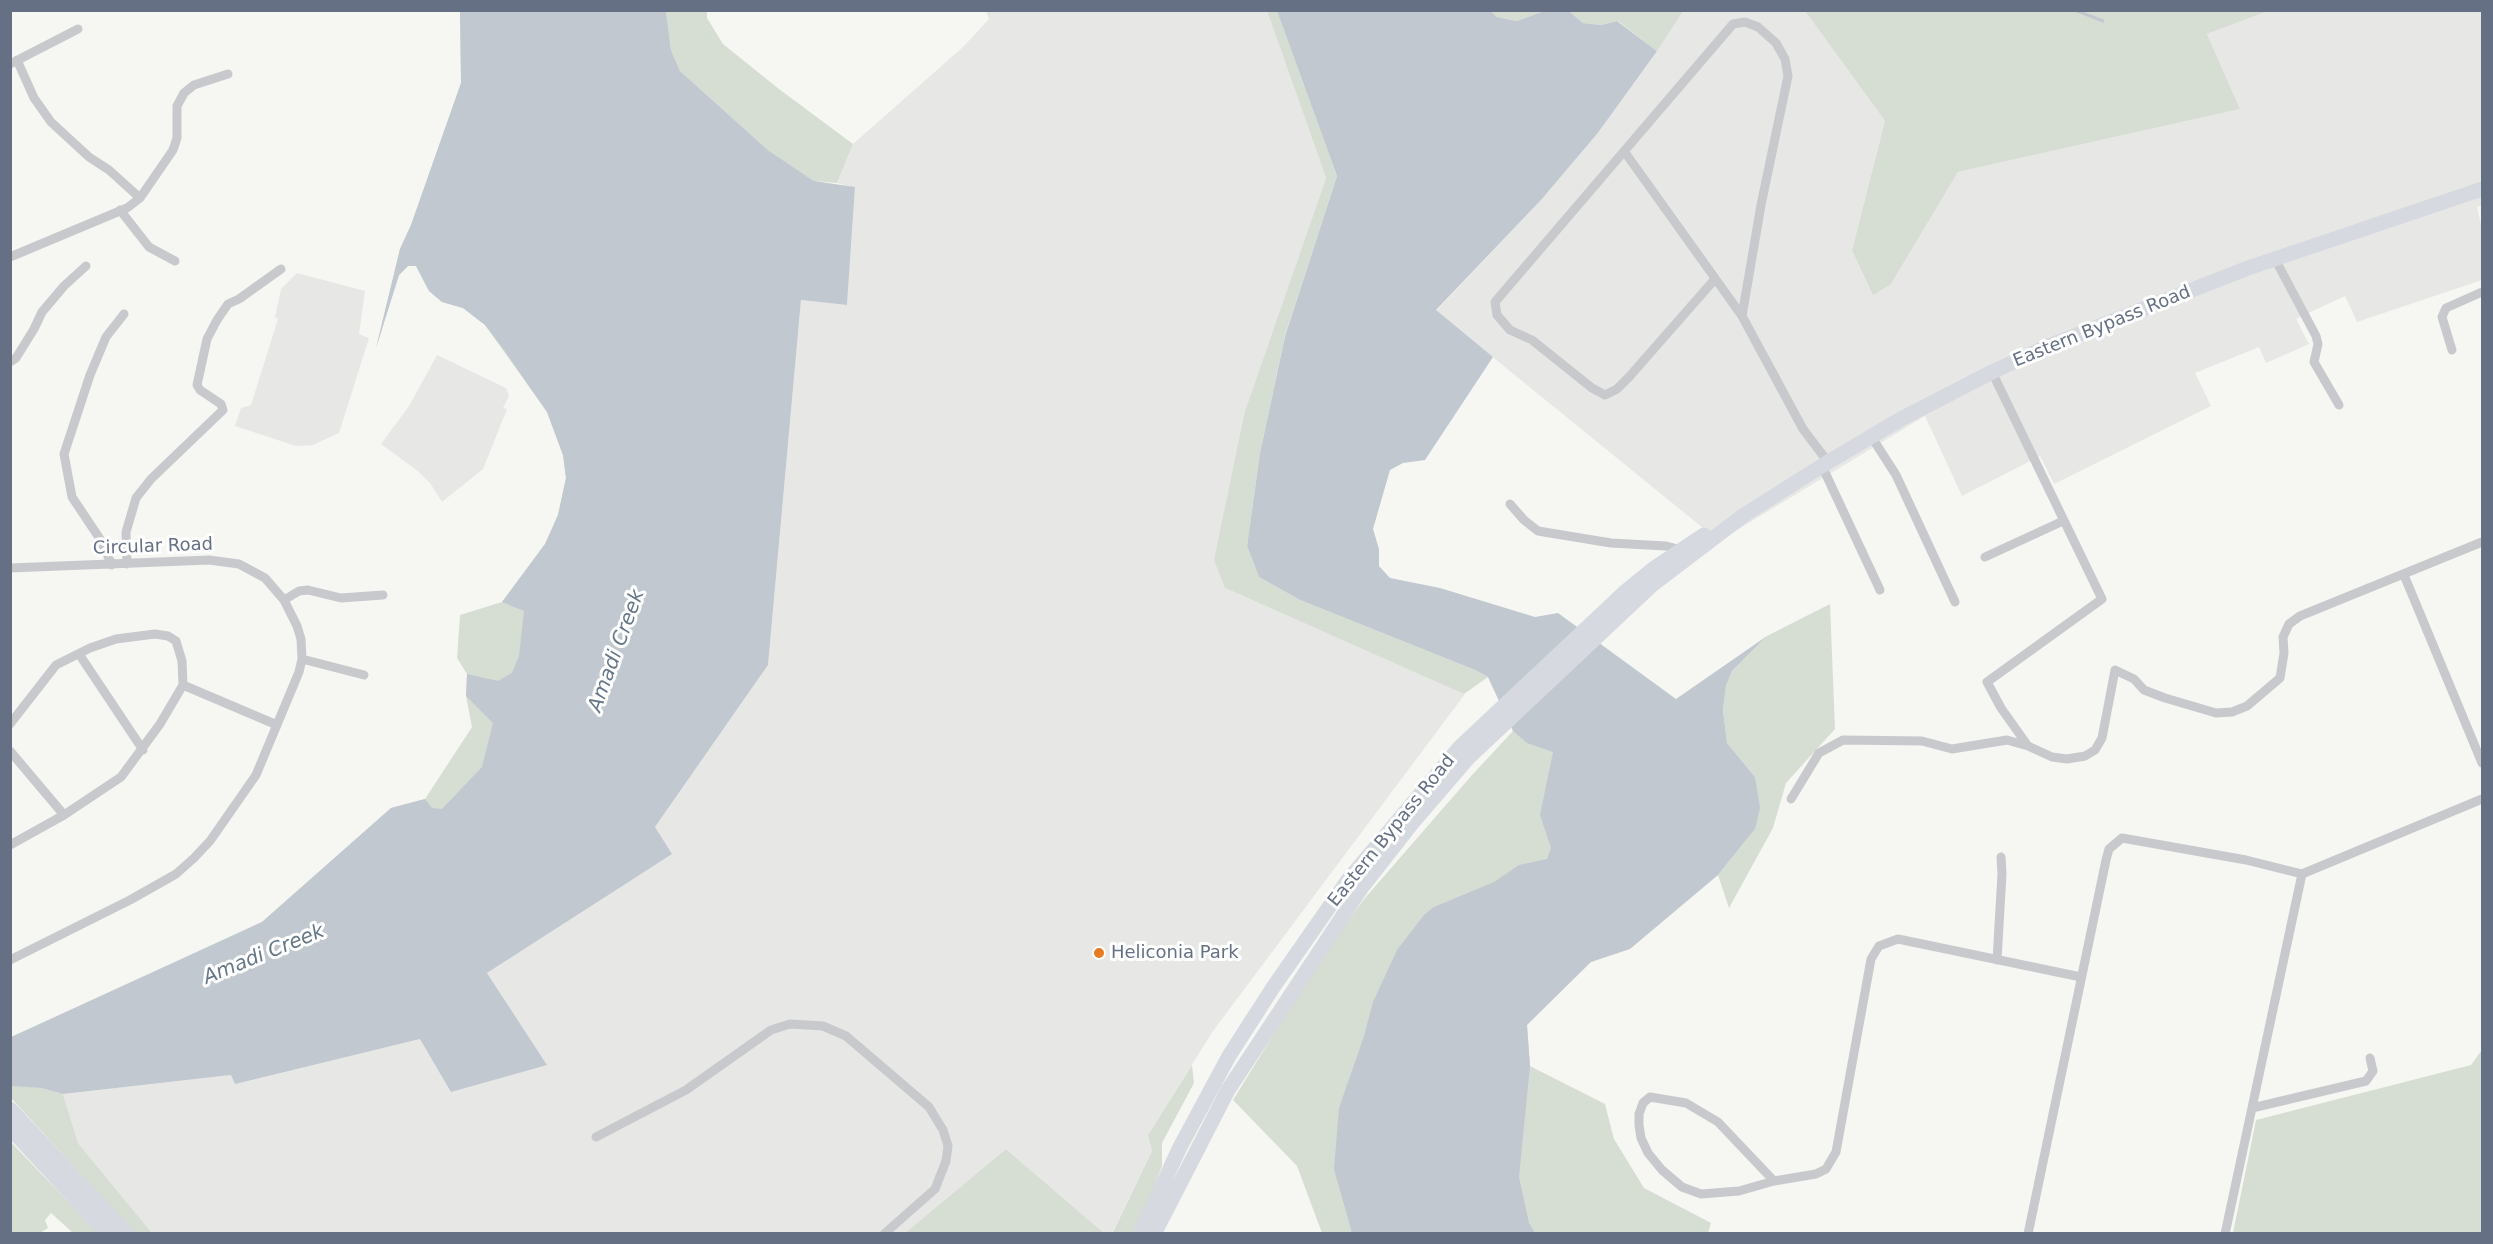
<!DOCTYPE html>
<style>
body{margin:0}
#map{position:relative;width:2493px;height:1244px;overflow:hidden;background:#f6f7f3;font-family:"DejaVu Sans",sans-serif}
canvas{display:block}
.frame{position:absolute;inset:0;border:12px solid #657085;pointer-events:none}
</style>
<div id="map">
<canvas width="2493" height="1244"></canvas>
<div class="frame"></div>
</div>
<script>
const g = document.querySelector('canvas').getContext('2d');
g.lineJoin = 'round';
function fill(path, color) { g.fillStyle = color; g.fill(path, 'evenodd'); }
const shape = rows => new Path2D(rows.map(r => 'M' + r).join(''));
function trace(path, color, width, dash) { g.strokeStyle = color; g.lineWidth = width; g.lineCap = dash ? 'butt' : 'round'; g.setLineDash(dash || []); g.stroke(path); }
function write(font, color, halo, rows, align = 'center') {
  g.font = font + ' "DejaVu Sans",sans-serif'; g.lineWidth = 6; g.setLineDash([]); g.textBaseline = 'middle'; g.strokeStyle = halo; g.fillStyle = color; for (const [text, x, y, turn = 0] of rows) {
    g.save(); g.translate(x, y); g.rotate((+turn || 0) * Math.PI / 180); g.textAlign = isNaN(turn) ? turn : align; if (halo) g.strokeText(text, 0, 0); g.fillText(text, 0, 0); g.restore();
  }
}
fill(shape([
 [986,11,1267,11,1326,178,1245,411,1225,588,1465,694,1213,1031,1148,1135,1152,1151,1112,1233,1104,1233,1006,1149,905,1233,152,1233,78,1143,63,1094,231,1075,235,1083,420,1039,547,1065,487,973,671,854,655,827,768,665,801,300,847,305,855,188,837,183,853,144,963,47,989,19],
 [1683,11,1805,11,1885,121,1852,250,1891,284,1958,172,2240,109,2207,34,2268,11,2482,11,2482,205,2477,207,2482,229,2482,280,2357,322,2345,296,2296,319,2309,344,2266,363,2259,347,2195,373,2211,406,2054,484,2040,456,1962,496,1925,416,1719,541,1436,311,1541,200,1597,134],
 [297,273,365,291,359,334,369,338,339,433,313,445,296,446,235,426,241,408,251,405,278,319,275,317,281,289],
 [437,355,506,388,509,396,503,408,507,409,483,469,442,502,430,483,419,472,381,444,409,406]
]), '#e7e7e6');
fill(shape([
 [460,11,574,447,528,723,422,850,173,963,262,922,391,808,425,799,472,727,466,696,467,674,457,658,460,615,502,602,545,544,558,515,566,478,563,455,547,412,485,325,463,308,442,302,429,291,416,266,408,266,399,275,376,348,400,249,411,225,461,83],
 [666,11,707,11,707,18,723,44,779,89,853,144,837,183,814,181,768,150,680,71,671,50],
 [1267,11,1277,11,1337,176,1285,335,1260,453,1247,546,1259,577,1300,600,1475,670,1488,677,1547,713,1582,816,1376,1233,1322,1233,1297,1166,1233,1100,1319,961,1365,898,1472,775,1513,731,1488,677,1464,694,1225,588,1214,560,1245,411,1326,178],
 [1489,11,1544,11,1517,21,1497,17],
 [1569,11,1683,11,1657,51,1618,21,1601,25,1583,23],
 [1805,11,2268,11,2207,34,2240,109,1958,172,1891,284,1873,295,1852,250,1885,121],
 [1830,604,1835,729,1786,783,1773,828,1729,908,1718,875,1755,829,1755,777,1727,743,1723,710,1726,686,1732,671,1767,636],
 [1527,1025,1530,1066,1605,1104,1614,1139,1644,1188,1711,1223,1708,1233,1522,1233,1482,1075],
 [2482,1050,2482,1233,2233,1233,2256,1120,2471,1065],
 [1192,1065,1194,1083,1162,1143,1162,1166,1136,1233,1112,1234,1152,1151,1148,1135],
 [12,1085,41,1088,63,1094,78,1143,152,1233,135,1233,11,1098,11,1086],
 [10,1141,98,1233,73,1233,51,1213,45,1220,48,1228,40,1233,11,1233],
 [1006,1149,1104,1233,905,1233]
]), '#d6ded4');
fill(shape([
 [1489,10,1497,17,1517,21,1544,11,1569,11,1583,23,1601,25,1617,21,1657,51,1597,134,1541,200,1436,310,1493,357,1425,460,1403,463,1390,470,1373,529,1379,549,1379,566,1390,578,1440,588,1535,617,1558,613,1676,699,1767,636,1732,671,1726,686,1723,710,1727,743,1755,777,1760,808,1755,829,1718,875,1630,949,1591,962,1527,1025,1530,1066,1519,1177,1529,1223,1535,1233,1352,1233,1334,1169,1339,1108,1364,1036,1373,1002,1397,950,1424,915,1434,907,1494,882,1519,865,1547,859,1551,848,1540,815,1553,752,1527,743,1513,731,1488,677,1475,670,1300,600,1259,577,1247,546,1260,453,1285,336,1337,176,1277,11],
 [460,11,666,11,671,50,680,71,768,150,814,181,855,187,847,305,801,300,768,665,655,827,672,854,487,973,547,1065,451,1092,420,1039,235,1084,231,1075,63,1094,41,1088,11,1086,11,1037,262,922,391,808,425,799,432,808,442,809,482,767,493,723,466,696,467,674,498,681,512,673,519,656,524,611,502,602,545,544,558,515,566,478,563,455,547,412,504,350,485,325,463,308,442,302,429,291,416,266,408,266,399,275,376,348,400,249,411,225,461,83]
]), '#c1c8cf');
trace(shape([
 [2075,10,2103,21]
]), '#c1c8cf', 3);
trace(shape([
 [17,60,34,98,51,122,89,157,109,170,140,198],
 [10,64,78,29],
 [1624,151,1742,316,1803,429,1828,462],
 [120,210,149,247,175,261],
 [10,257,127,208,140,198,173,150,177,138,177,106,184,93,194,85,228,74],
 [2275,259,2316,336,2318,344,2314,362,2339,405],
 [1715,279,1629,377,1617,389,1605,395,1592,388,1532,340,1510,330,1497,315,1495,302,1733,24,1745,22,1758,27,1776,43,1785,59,1788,76,1761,205,1742,316],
 [2452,350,2442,317,2446,308,2482,292],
 [10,362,16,358,34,329,42,312,64,286,86,266],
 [1992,372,2102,599,1987,682,2001,708,2028,746],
 [1871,436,1896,475,1955,602],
 [1822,466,1880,590],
 [1510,504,1524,520,1538,531,1611,543,1666,546,1682,550],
 [1985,557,2063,521],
 [127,564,126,532,136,498,151,479,223,410,221,404,200,390,197,385,207,339,217,320,228,304,239,299,281,269],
 [112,565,100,539,72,497,64,454,90,375,106,337,124,314],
 [10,568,209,560,239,564,265,578,284,600,297,626,301,639,302,659,299,672,256,775,210,841,194,858,176,874,130,900,10,960],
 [2404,575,2482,763],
 [284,600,299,591,308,590,341,598,383,595],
 [79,654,143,750],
 [302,659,364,675],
 [183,685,277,725],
 [10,724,56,665,90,648,116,639,155,634,168,636,176,641,182,661,183,685,160,724,121,777,64,815,10,845],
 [10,751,64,815],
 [1791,799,1819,753,1843,740,1922,741,1952,749,2007,740,2028,746,2052,757,2067,759,2085,756,2095,750,2102,738,2115,670,2134,679,2144,690,2165,698,2216,713,2232,712,2247,706,2280,678,2284,653,2283,637,2289,624,2300,616,2482,542],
 [2302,874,2482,799],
 [1997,960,2002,874,2001,857],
 [2252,1108,2366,1081,2373,1071,2370,1058],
 [596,1137,686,1090,771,1030,790,1024,823,1026,846,1036,929,1107,943,1130,948,1146,946,1161,935,1189,884,1234],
 [1774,1181,1718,1122,1686,1103,1650,1097,1643,1103,1639,1114,1639,1125,1641,1138,1648,1153,1662,1170,1682,1187,1701,1194,1739,1191,1774,1181,1816,1174,1826,1169,1836,1152,1871,959,1879,946,1898,939,2081,977],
 [2028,1234,2106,860,2109,849,2122,838,2246,860,2302,874,2225,1234]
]), '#c7c9cd', 9);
trace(shape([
 [10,1109,127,1234],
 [10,1128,108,1234],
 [1140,1234,1180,1147,1229,1056,1274,986,1348,880,1459,748,1626,591,1653,569,1704,535],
 [1154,1234,1228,1090,1362,887,1413,822,1468,758,1652,585,1744,515,1828,462,1901,419,1992,372,2046,347,2248,268,2482,189]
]), '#d6d9df', 15);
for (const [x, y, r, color] of [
 [1099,953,6,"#e77b22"]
]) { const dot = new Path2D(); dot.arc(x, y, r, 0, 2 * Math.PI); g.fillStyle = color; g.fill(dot); trace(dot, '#fff', 2); }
write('18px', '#657085', '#fff', [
 ["Eastern Bypass Road",2102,327,-22],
 ["Circular Road",153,547,-2],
 ["Eastern Bypass Road",1392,831,-51]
]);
write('18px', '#657085', '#fff', [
 ["Heliconia Park",1111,953]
], 'left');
write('italic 20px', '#657788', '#fff', [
 ["Amadi Creek",617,651,-70],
 ["Amadi Creek",264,955,-22]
]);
</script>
